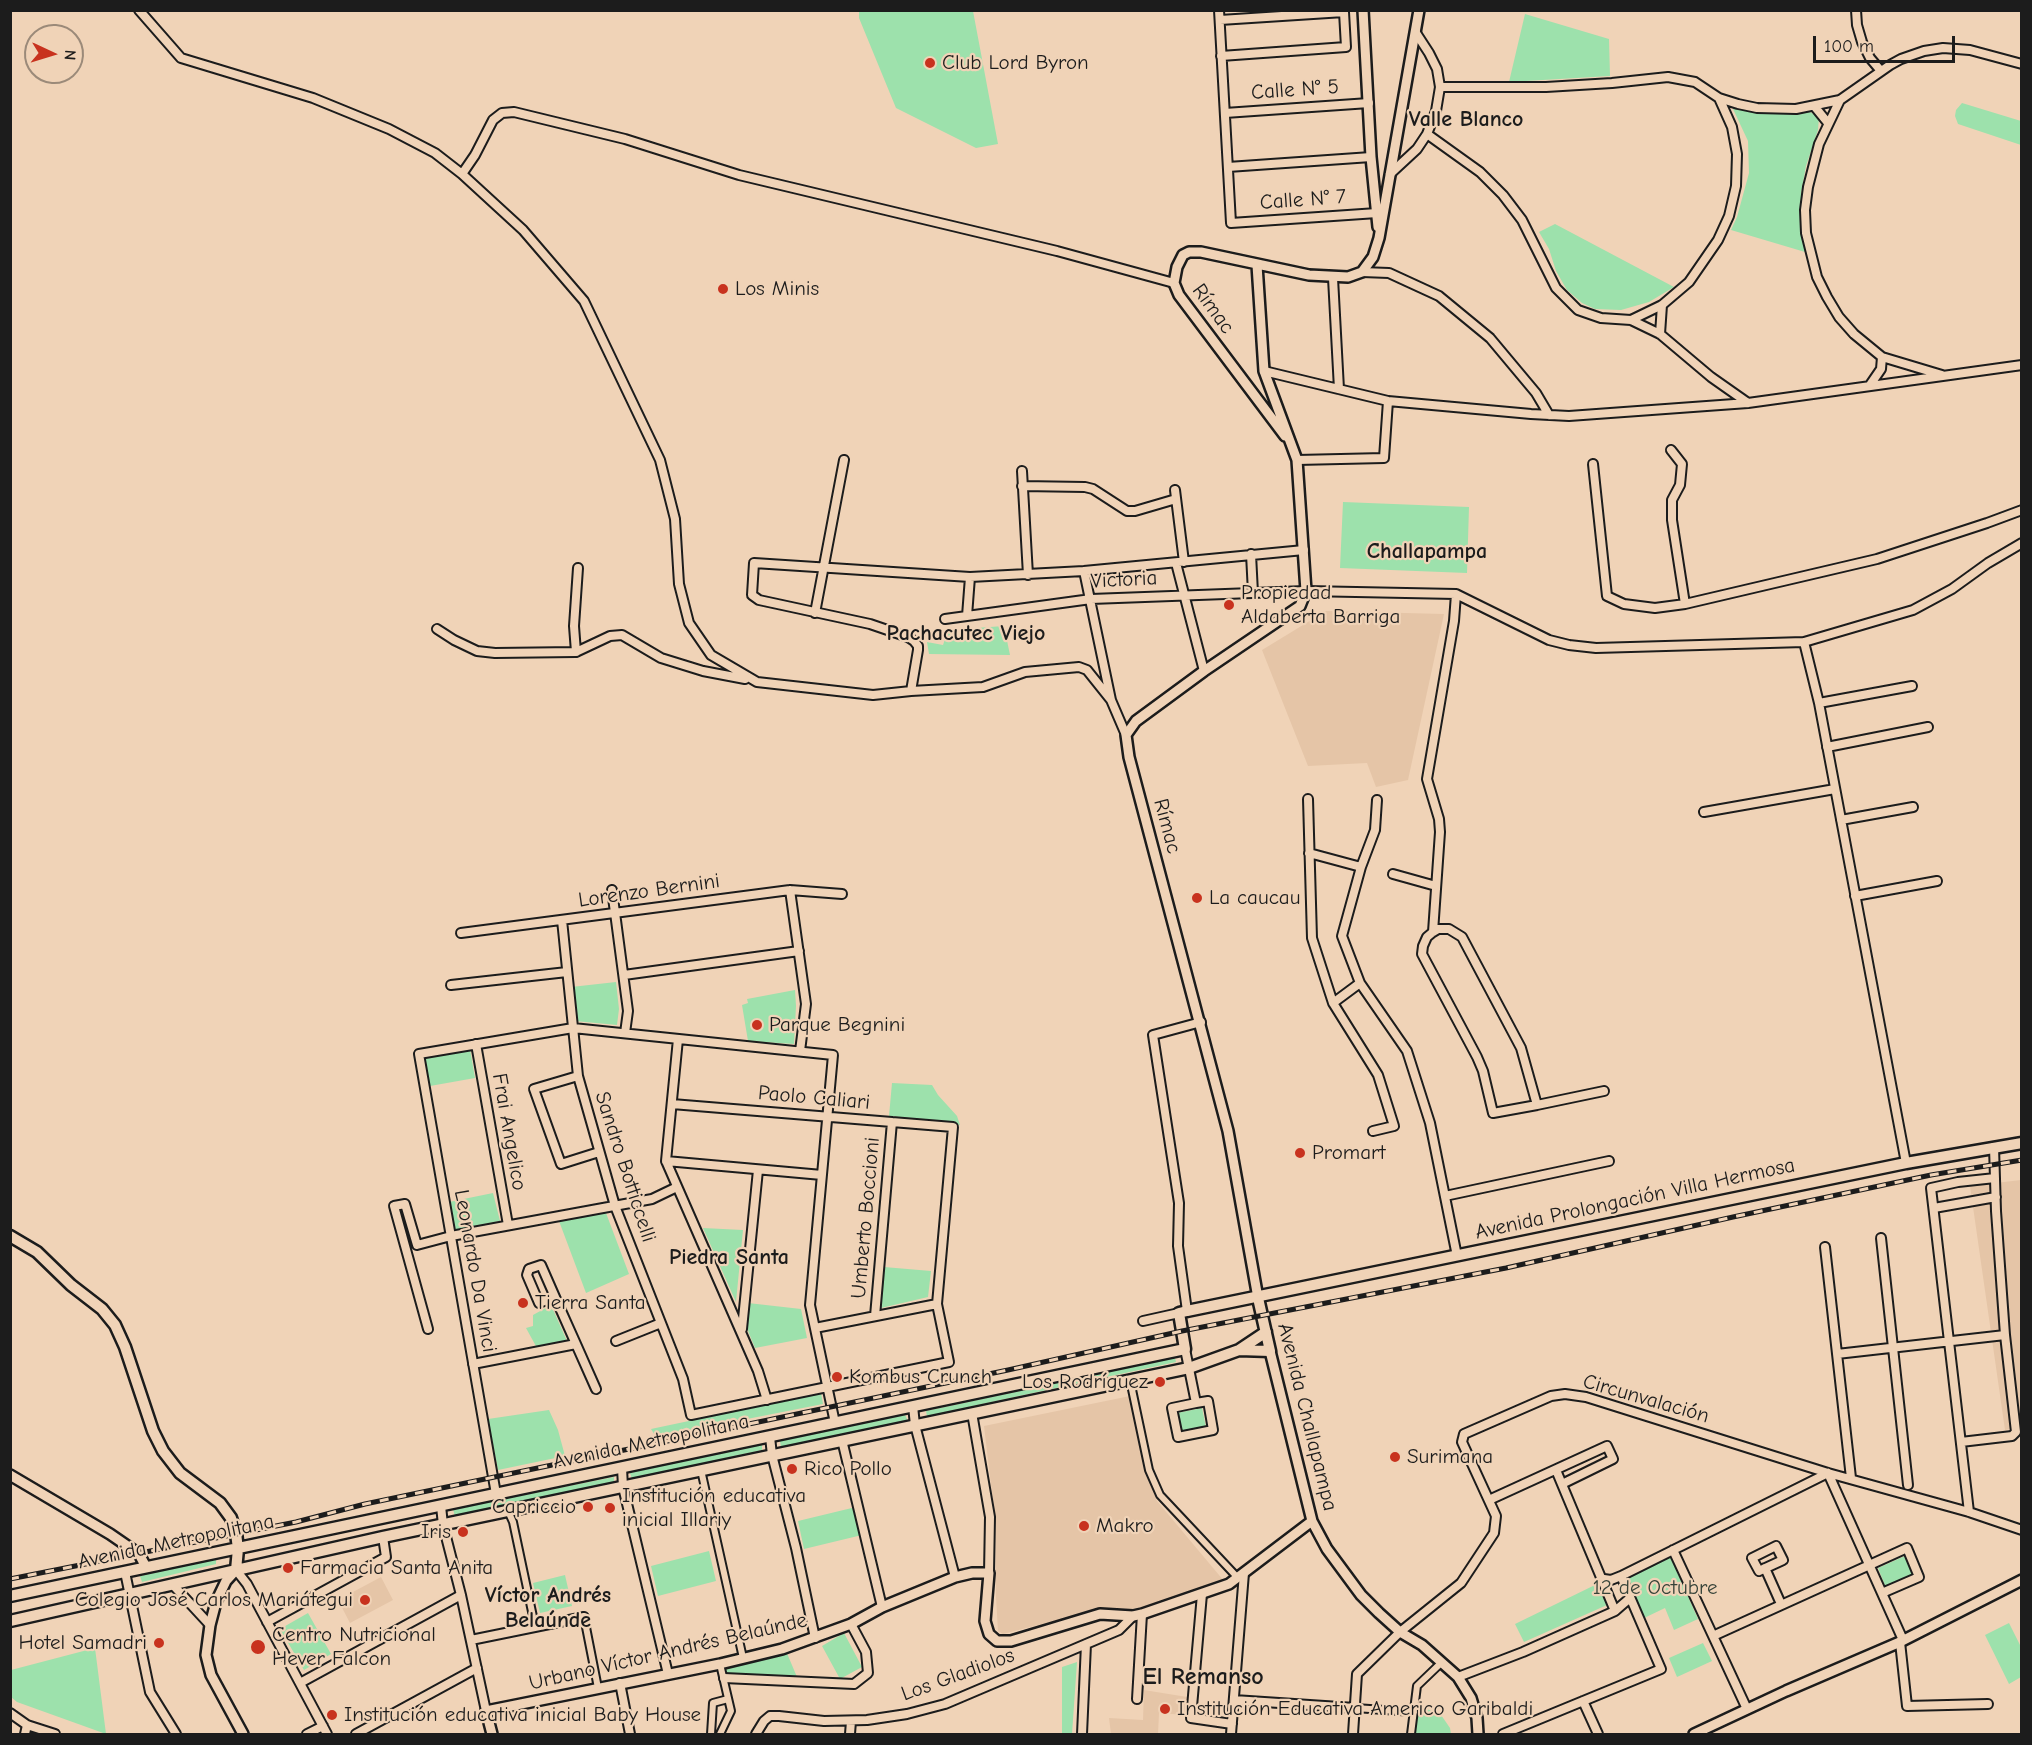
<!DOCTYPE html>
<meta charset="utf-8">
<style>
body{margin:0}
#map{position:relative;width:2032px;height:1745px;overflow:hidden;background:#f0d3b7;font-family:"Comic Neue",sans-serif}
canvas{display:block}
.frame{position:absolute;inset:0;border:12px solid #1c1c1c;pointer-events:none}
.north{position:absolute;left:24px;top:24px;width:60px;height:60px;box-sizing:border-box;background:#f0d3b7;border:2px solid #9b8a79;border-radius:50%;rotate:94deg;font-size:16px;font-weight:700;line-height:24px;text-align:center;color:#1c1c1c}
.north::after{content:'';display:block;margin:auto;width:21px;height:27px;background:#c8321e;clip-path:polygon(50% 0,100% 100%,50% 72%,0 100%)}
.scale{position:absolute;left:1813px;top:36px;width:142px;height:27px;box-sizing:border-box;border:3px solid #1c1c1c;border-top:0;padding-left:8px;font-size:18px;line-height:21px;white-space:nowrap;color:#1c1c1c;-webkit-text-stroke:4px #f0d3b7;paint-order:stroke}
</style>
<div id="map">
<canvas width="2032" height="1745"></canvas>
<div class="frame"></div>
<div class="north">N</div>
<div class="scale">100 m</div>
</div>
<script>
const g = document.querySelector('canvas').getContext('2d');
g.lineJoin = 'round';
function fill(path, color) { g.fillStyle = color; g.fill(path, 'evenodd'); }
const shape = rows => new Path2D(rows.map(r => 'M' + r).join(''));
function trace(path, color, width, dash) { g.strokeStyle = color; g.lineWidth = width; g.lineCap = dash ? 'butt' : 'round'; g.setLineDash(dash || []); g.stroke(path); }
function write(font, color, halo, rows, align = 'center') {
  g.font = font + ' "Comic Neue",sans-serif'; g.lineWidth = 4.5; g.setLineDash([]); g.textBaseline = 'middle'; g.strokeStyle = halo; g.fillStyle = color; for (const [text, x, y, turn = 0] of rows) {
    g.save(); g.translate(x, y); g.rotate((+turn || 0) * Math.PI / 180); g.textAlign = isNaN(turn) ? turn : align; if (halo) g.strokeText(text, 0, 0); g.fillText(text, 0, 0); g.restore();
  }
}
fill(shape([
 [1326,611,1444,614,1408,780,1376,787,1367,763,1308,766,1262,650],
 [2021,1180,2021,1427,2005,1430,1970,1186],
 [1130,1396,1145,1470,1157,1501,1224,1581,1160,1603,1131,1609,1104,1608,1003,1634,998,1631,996,1597,996,1527,984,1426],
 [381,1577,393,1600,350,1623,338,1600],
 [1144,1690,1187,1697,1186,1715,1159,1713,1158,1734,1111,1734,1109,1718,1143,1720]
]), '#e5c5a7');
fill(shape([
 [859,11,973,11,998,144,976,148,896,108,859,18],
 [1525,14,1609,39,1610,76,1509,82],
 [1962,103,2021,121,2021,145,1958,124,1955,116,1956,110],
 [1736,105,1778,113,1810,112,1819,117,1818,130,1806,166,1801,194,1805,252,1731,230,1737,217,1749,173,1748,141,1733,109],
 [1555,224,1674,287,1649,302,1621,310,1595,309,1582,303,1567,290,1556,271,1549,249,1539,232],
 [1343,502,1469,507,1467,573,1340,568],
 [1004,626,1010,655,929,654,927,642,943,645,948,630],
 [616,982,619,1009,617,1025,575,1021,571,987],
 [795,990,796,1006,794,1044,748,1041,742,1005,748,1003,747,999],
 [470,1049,475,1078,430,1086,424,1057],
 [892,1083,932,1085,938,1095,957,1116,960,1125,943,1121,889,1116],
 [493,1193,500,1221,454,1230,449,1202],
 [606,1213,629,1274,586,1293,559,1221],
 [703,1228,743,1230,736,1302],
 [884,1267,931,1271,928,1297,881,1308],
 [748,1303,801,1309,807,1338,755,1348,746,1326],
 [551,1305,567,1341,565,1343,537,1348,526,1328,533,1326,533,1315],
 [1175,1358,1176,1362,927,1416,926,1411],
 [821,1393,823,1404,656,1437,651,1429],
 [1202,1408,1206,1427,1181,1432,1177,1413],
 [549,1410,558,1430,565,1456,498,1470,488,1419],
 [905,1415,908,1421,781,1447,780,1441],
 [762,1443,762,1450,632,1479,630,1473],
 [614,1477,614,1483,455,1517,453,1509],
 [856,1507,862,1535,804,1549,798,1521],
 [709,1551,716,1581,658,1596,651,1566],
 [1907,1555,1916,1575,1886,1588,1878,1568],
 [1670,1556,1698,1619,1674,1630,1665,1608,1642,1619,1625,1579,1627,1576],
 [216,1557,216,1564,142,1582,140,1576],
 [565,1575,572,1606,540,1613,533,1583],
 [1597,1584,1607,1605,1524,1642,1515,1624],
 [308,1613,331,1654,304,1670,280,1629],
 [2009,1623,2022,1649,2021,1677,2009,1684,1985,1635],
 [844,1633,862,1667,840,1679,822,1646],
 [1703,1643,1712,1661,1677,1677,1669,1658],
 [95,1648,106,1734,17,1702,11,1697,11,1670],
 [786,1651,797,1677,727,1677,724,1666],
 [1077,1662,1072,1734,1062,1734,1062,1667],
 [1412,1706,1439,1712,1450,1728,1451,1734,1409,1734]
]), '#9de1ac');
const pedestrian = shape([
 [1130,1380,1149,1470,1160,1495,1238,1578],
 [701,1470,743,1658],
 [508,1511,513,1522,535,1626],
 [584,1617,598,1688],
 [720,1664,731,1711,720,1734],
 [1355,1708,1414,1712],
 [711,1734,713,1703,728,1699],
 [1411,1734,1417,1686,1442,1662]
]);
const minor = shape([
 [139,10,181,58,313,98,389,129,435,153,462,174,523,230,584,301,660,460,675,519,679,584,689,623,711,655,757,682,873,695,911,691,983,687,1025,672,1079,667,1087,670,1111,700],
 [1219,10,1231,223,1377,213],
 [1856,10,1857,25,1862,42,1870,58,1881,71],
 [1220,20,1344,12,1346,47,1221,56],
 [1440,87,1546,87,1612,83,1668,77,1695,82,1719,98,1738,104,1757,108,1796,109,1840,100,1890,65,1901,59,1924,51,1943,48,1970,50,2022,64],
 [1840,100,1819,144,1808,187,1805,210,1806,233,1817,277,1827,297,1839,317,1854,334,1882,357,1942,375],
 [1815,107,1828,123],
 [1225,113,1369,103],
 [1427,134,1480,172,1503,195,1522,220,1556,288,1578,310,1601,318,1631,320,1660,334,1711,377,1748,403],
 [1228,167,1371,157],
 [462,174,475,155,493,120,502,113,514,112,625,139,739,175,1057,251,1174,283],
 [1390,174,1417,149,1427,134,1436,111,1440,87,1437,69,1429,53,1416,33],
 [1362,272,1389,273,1439,296,1490,338,1536,393,1549,415],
 [1333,278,1339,389],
 [1631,320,1662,305,1689,282,1718,240,1729,216,1736,186,1737,154,1732,127,1719,98],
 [1660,334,1662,305],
 [1264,371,1388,401,1531,414,1569,416,1748,403,2022,365],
 [1870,385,1881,369,1882,357],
 [1671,450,1682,464,1680,485,1672,500,1672,520,1685,604],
 [1297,460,1384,458,1388,401],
 [1593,464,1607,596,1624,604,1655,608,1685,604,1877,559,1987,523,2022,510],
 [1022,471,1028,575],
 [1022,486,1085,487,1093,489,1127,511,1135,511,1176,499],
 [1175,490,1184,562],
 [1251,554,1253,593],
 [1176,563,1204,671],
 [1084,571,1111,700,1126,735],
 [815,613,844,460],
 [967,616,970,577],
 [945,619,1091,599,1306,591,1456,594,1549,640,1569,645,1596,648,1804,642,1913,610,1952,589,1988,563,2022,543],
 [437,629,454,640,477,651,495,653,576,652,610,636,622,635,661,658,703,671,745,679],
 [1804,642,1819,703,1906,1163],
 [576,652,574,626,578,568],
 [911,691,918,650,918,646,914,641,908,637,870,624,759,600,752,595,754,563,970,577,1084,571,1304,550],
 [1819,703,1912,686],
 [1827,747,1928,727],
 [1308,799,1312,938,1333,1003,1378,1075,1394,1126,1373,1131],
 [1377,800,1375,830,1361,867,1342,936,1360,983,1407,1051,1430,1123,1457,1256],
 [1704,812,1835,789],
 [1841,820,1913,807],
 [1309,853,1361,867],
 [1393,874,1436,886],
 [612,890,628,1011,625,1033],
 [790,890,806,1004,800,1051],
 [1855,896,1937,881],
 [562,920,578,1076,615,1206,683,1379,691,1415,949,1362,937,1304,953,1127,672,1104],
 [1433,932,1440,832,1439,819,1427,779,1454,621,1456,594],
 [461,933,790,890,842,894],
 [624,975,799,951],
 [451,985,567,972],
 [1333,1003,1360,983],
 [678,1039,666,1161,758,1371,767,1400],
 [476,1044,508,1225],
 [578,1076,534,1089,561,1164,599,1152],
 [1537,1105,1521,1048,1462,937,1449,929,1438,929,1433,932,1427,937,1423,946,1422,954,1477,1057,1483,1071,1493,1113,1537,1105,1604,1091],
 [666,1161,822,1175],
 [1445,1196,1609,1161],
 [1934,1208,1996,1197],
 [1881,1238,1908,1485],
 [1825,1247,1851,1478],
 [555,1297,539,1303,527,1275,529,1269,541,1265,555,1297,576,1344,596,1389],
 [1187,1311,1178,1246,1179,1203,1153,1035,1201,1022],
 [875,1316,892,1122],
 [1143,1321,1179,1313],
 [815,1328,937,1304],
 [428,1329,394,1206,405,1204,417,1245,451,1236,652,1199,677,1187],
 [742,1329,758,1170],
 [616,1341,661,1323],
 [1185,1349,1196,1403,1172,1408,1178,1437,1213,1430,1208,1401,1196,1403],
 [1837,1354,2005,1335],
 [473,1364,576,1344],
 [913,1406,915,1425,955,1577],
 [972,1413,990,1517,989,1573],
 [770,1437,772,1455,796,1548,815,1638],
 [842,1440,882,1607],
 [1961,1442,2012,1436,2016,1432,2005,1335,1996,1211,1994,1147],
 [622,1468,623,1487,668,1674],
 [1556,1470,1615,1611],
 [1828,1473,1903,1640],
 [496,1494,419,1054,573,1028,833,1055,810,1305,835,1423],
 [1489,1500,1607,1446,1613,1459,1562,1484],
 [441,1506,443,1525,461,1595,486,1711],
 [1969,1512,1931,1188,1958,1182,1995,1178],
 [1776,1546,1783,1560,1759,1571,1752,1558,1776,1546],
 [1673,1550,1747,1709],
 [1765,1568,1781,1604],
 [236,1570,247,1584,327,1734],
 [125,1572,150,1692,176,1734],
 [1604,1579,1611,1580,1621,1576,1828,1473],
 [173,1585,210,1625],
 [1202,1594,1191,1718,1232,1724],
 [267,1622,386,1557,383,1537],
 [1713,1636,1907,1548,1919,1577,1882,1593],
 [471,1640,584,1617],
 [1900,1642,1907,1706,1988,1704],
 [1458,1677,1523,1652,1615,1611,1630,1598],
 [724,1678,854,1684,868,1673,866,1652,851,1624],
 [300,1683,461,1595],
 [620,1683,630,1734],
 [1137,1699,1142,1614],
 [1234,1700,1355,1708],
 [1583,1701,1598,1734],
 [10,1713,27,1725,55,1734],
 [25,1734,27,1725],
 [307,1734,323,1726],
 [356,1734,477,1668],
 [756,1734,764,1721,770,1716,779,1716,824,1721,867,1720,907,1714,945,1704,1119,1630,1133,1616],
 [850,1734,851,1721],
 [1082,1734,1086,1644],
 [1231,1734,1244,1573],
 [1353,1734,1357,1674,1400,1632,1461,1583,1494,1533,1496,1516,1462,1442,1464,1434,1551,1396,1565,1394,1586,1397,1828,1473,1969,1512,2022,1530],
 [1503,1734,1661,1669,1621,1576]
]);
const tertiary = shape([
 [1363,10,1371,157,1378,227],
 [1257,265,1264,371,1297,460,1306,591,1300,606,1204,671,1136,721,1126,735,1129,757,1228,1131,1258,1298],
 [1285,436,1179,295,1174,283,1177,267,1183,255,1189,252,1201,252,1309,275,1348,277,1362,272,1373,257,1379,238,1419,10],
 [1270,1351,1312,1521,1327,1549,1361,1595,1379,1613,1400,1632,1422,1645,1458,1677,1471,1698,1477,1718,1478,1734],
 [10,1475,110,1534,139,1554,146,1567],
 [236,1570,226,1581,216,1602,210,1625,206,1655,211,1675,243,1734],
 [492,1734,486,1711,720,1664,782,1649,851,1624,882,1607,955,1577,972,1573,989,1573,985,1621,989,1634,997,1641,1011,1641,1100,1614,1133,1616,1142,1614,1229,1584,1312,1521],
 [1694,1734,1786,1691,1900,1642,2022,1580]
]);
const secondary = shape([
 [10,1236,37,1252,71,1285,102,1309,115,1325,125,1347,153,1431,163,1451,180,1473,220,1503,231,1518,236,1533,238,1549,236,1570],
 [1239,1350,1270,1351,1258,1298],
 [10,1596,1185,1349,1179,1313,1187,1311,1906,1163,2022,1143],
 [10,1621,383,1537,1189,1368,1239,1350,1266,1332]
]);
trace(pedestrian, '#1c1c1c', 10);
trace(minor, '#1c1c1c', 12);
trace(tertiary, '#1c1c1c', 14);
trace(secondary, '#1c1c1c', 15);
trace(pedestrian, '#f0d3b7', 6);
trace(minor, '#f0d3b7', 8);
trace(tertiary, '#f0d3b7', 9);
trace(secondary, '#f0d3b7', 10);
const rail = shape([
 [10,1579,296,1522,365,1504,1008,1370,1182,1331,1506,1268,1733,1217,1931,1175,2022,1160]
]);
trace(rail, '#1c1c1c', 5);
trace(rail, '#f0d3b7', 3, [9]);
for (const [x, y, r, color] of [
 [930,63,6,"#c8321e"],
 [723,289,6,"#c8321e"],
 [1229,605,6,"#c8321e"],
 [1197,898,6,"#c8321e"],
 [757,1025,6,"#c8321e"],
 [1300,1153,6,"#c8321e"],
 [523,1303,6,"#c8321e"],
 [837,1377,6,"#c8321e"],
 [1160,1382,6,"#c8321e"],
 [1395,1457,6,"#c8321e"],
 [792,1469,6,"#c8321e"],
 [588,1507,6,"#c8321e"],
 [610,1508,6,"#c8321e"],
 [1084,1526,6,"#c8321e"],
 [463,1532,6,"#c8321e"],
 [288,1568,6,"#c8321e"],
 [365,1600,6,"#c8321e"],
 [159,1643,6,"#c8321e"],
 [258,1647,8,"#c8321e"],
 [1165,1709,6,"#c8321e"],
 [332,1715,6,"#c8321e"]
]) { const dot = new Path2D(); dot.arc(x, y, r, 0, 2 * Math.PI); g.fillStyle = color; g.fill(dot); trace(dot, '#f0d3b7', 2); }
write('21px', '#1c1c1c', '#f0d3b7', [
 ["Club Lord Byron",942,63],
 ["Los Minis",735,289],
 ["Propiedad",1241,593],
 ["Aldaberta Barriga",1241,617],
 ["La caucau",1209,898],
 ["Parque Begnini",769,1025],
 ["Promart",1312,1153],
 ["Tierra Santa",535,1303],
 ["Kombus Crunch",849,1377],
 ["Los Rodríguez",1148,1382,"right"],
 ["Surimana",1407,1457],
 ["Rico Pollo",804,1469],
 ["Institución educativa",622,1496],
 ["inicial Illariy",622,1520],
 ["Capriccio",576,1507,"right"],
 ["Makro",1096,1526],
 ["Iris",451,1532,"right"],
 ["Farmacia Santa Anita",300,1568],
 ["Colegio José Carlos Mariátegui",353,1600,"right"],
 ["Centro Nutricional",272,1635],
 ["Hever Falcon",272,1659],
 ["Hotel Samadri",147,1643,"right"],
 ["Institución Educativa Americo Garibaldi",1177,1709],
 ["Institución educativa inicial Baby House",344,1715]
], 'left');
write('21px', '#1c1c1c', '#f0d3b7', [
 ["Calle N° 5",1295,90,-4],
 ["Calle N° 7",1303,200,-4],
 ["Rímac",1213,309,54],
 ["Victoria",1124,580,-3],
 ["Rímac",1167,826,75],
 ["Lorenzo Bernini",649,891,-8],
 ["Paolo Caliari",814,1098,5],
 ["Frai Angelico",509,1132,80],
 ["Sandro Botticcelli",625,1167,72],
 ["Avenida Prolongación Villa Hermosa",1635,1199,-12],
 ["Umberto Boccioni",866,1218,-85],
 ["Leonardo Da Vinci",475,1271,80],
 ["Circunvalación",1646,1399,16],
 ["Avenida Challapampa",1307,1417,76],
 ["Avenida Metropolitana",651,1442,-12],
 ["Avenida Metropolitana",176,1542,-12],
 ["Urbano Víctor Andrés Belaúnde",668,1652,-13],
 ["Los Gladiolos",958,1675,-20]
]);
write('21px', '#364339', '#f0d3b7', [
 ["12 de Octubre",1655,1588]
]);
write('bold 22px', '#1c1c1c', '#f0d3b7', [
 ["Valle Blanco",1466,120],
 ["Challapampa",1427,552],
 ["Pachacutec Viejo",966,634],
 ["Piedra Santa",729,1258],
 ["Víctor Andrés",548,1596],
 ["Belaúnde",548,1621]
]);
write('bold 24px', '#1c1c1c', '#f0d3b7', [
 ["El Remanso",1203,1677]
]);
</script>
